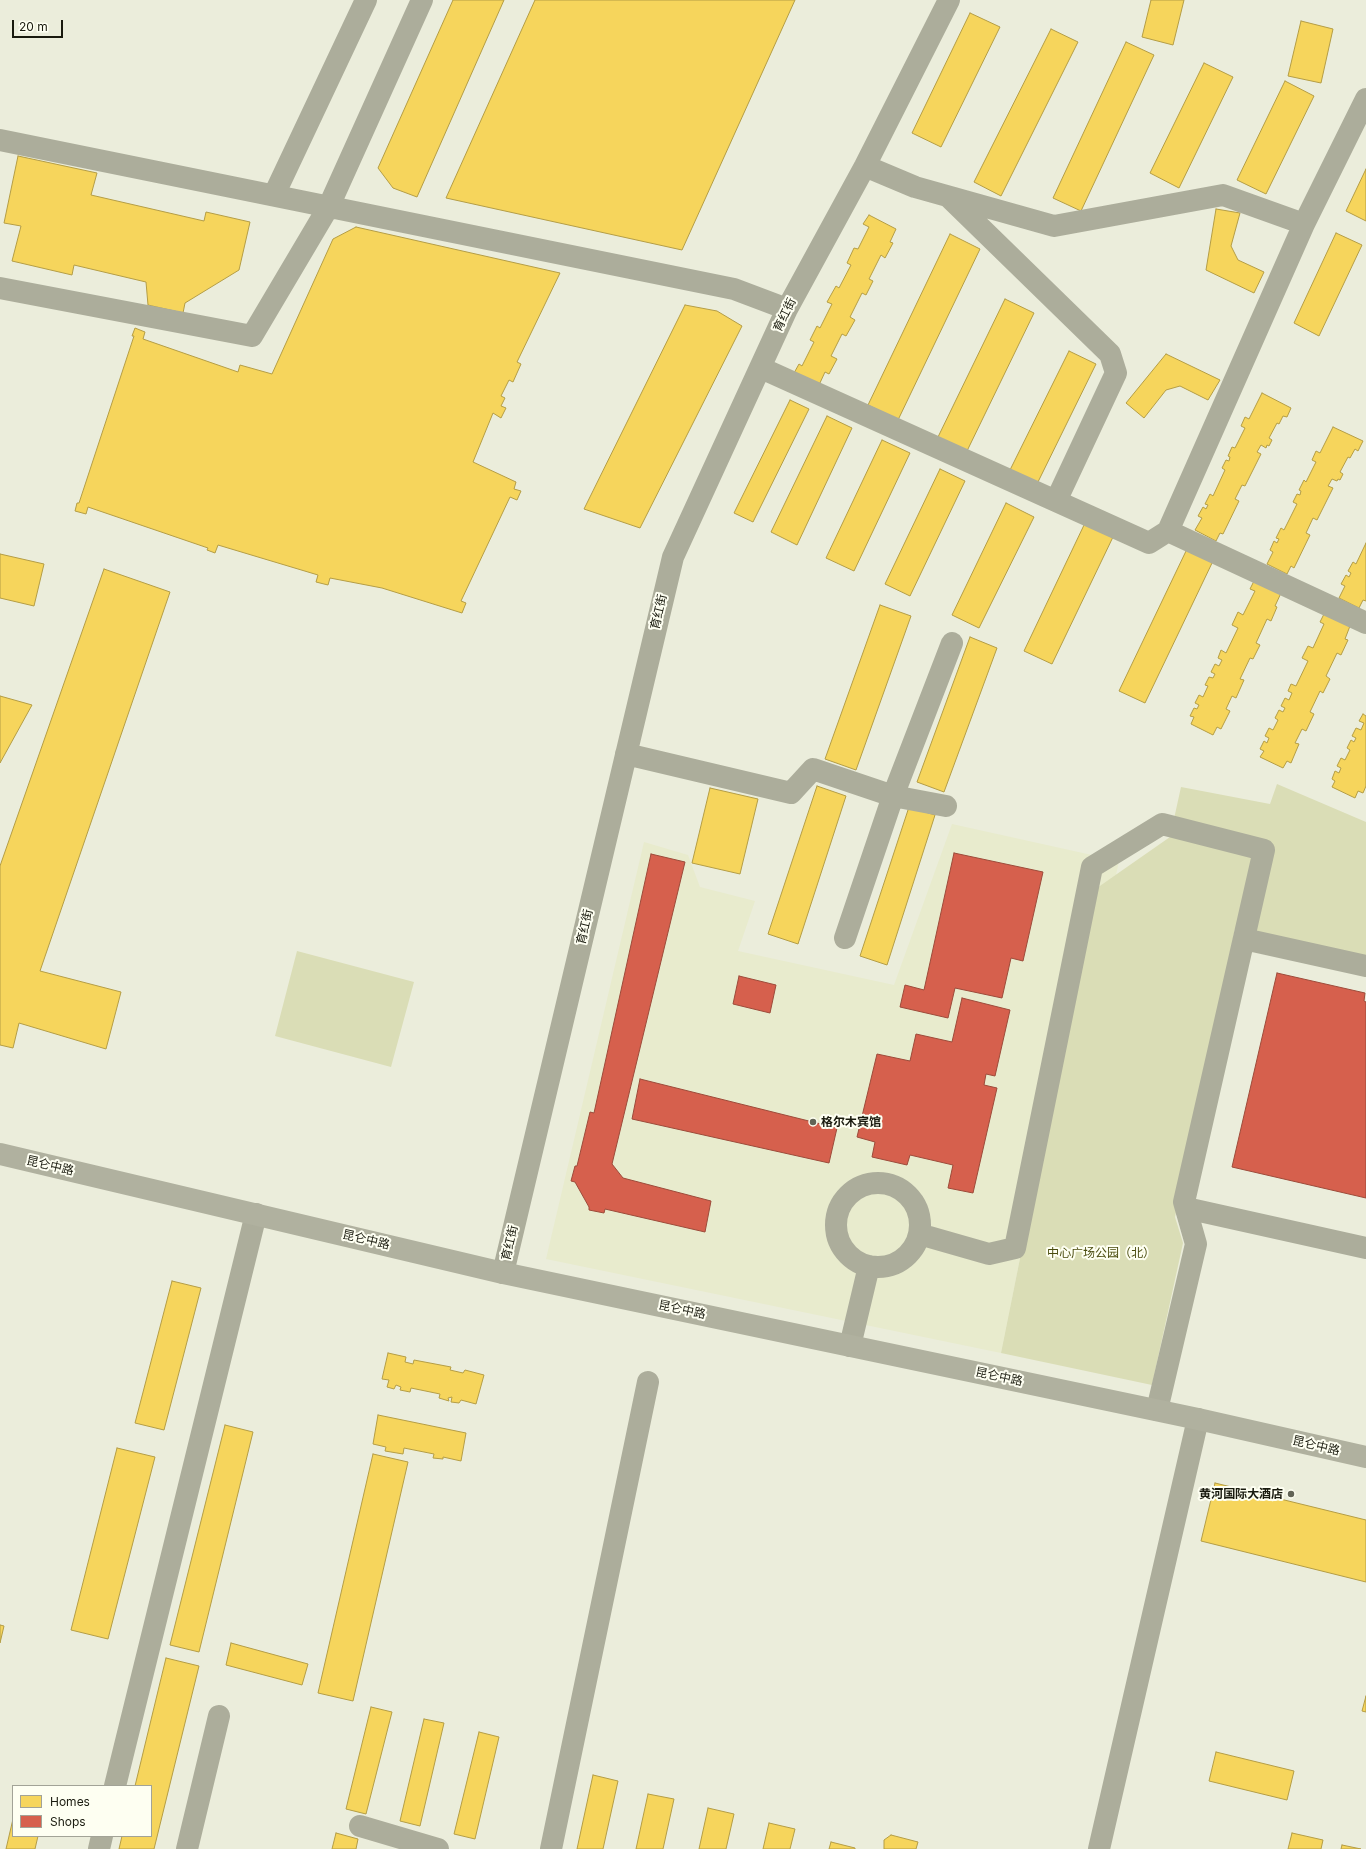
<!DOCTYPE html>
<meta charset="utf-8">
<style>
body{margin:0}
#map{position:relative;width:1366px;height:1849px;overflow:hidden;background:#ebeddb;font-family:Inter,sans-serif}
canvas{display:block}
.legend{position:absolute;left:12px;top:1785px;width:140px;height:52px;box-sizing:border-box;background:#fefff2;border:1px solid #a2a397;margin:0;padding:5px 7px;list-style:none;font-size:12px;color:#191a0e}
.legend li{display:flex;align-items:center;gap:8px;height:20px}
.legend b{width:20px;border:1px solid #a2a397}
.scale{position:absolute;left:12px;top:20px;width:51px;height:18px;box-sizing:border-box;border:2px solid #191a0e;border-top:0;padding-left:5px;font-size:12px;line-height:14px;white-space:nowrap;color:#191a0e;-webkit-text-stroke:3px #fefff2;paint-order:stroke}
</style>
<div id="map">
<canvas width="1366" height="1849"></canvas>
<ul class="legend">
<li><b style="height:11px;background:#f6d55c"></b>Homes</li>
<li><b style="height:11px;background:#d6604d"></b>Shops</li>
</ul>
<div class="scale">20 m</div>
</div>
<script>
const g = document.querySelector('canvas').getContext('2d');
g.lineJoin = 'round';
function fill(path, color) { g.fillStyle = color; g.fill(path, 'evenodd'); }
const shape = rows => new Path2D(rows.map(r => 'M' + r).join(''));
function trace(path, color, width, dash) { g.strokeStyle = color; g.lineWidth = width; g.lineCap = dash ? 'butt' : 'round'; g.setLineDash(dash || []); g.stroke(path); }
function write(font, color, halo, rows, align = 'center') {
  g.font = font + ' Inter,"Noto Sans SC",sans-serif'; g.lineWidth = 4; g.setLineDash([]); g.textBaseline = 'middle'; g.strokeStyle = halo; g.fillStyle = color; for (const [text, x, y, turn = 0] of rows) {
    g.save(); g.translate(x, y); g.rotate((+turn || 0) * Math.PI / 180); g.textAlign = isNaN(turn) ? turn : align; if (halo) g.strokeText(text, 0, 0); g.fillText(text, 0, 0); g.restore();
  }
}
fill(shape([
 [952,824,1119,861,1116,875,1094,890,1001,1353,546,1259,644,842,688,855,700,887,755,901,738,951,894,985]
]), '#e8ebcd');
fill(shape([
 [1277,784,1366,822,1366,960,1235,929,1175,1217,1183,1243,1152,1385,1001,1353,1094,890,1170,837,1181,787,1270,804],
 [297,951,414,982,391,1067,275,1036]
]), '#daddb6');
const homes = shape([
 [453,0,504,0,417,197,393,188,378,168,453,0],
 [535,0,795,0,682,250,446,198,535,0],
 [1151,0,1184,0,1173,45,1142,37,1151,0],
 [970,13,1000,27,941,147,912,133,970,13],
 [1301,21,1333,29,1321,83,1288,76,1301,21],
 [1051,29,1078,42,1001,196,974,182,1051,29],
 [1126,42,1154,55,1081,211,1053,198,1126,42],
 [1204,63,1233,77,1179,188,1150,173,1204,63],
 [1285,81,1314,96,1266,194,1237,180,1285,81],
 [18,156,97,173,91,195,204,221,206,212,250,222,239,270,185,303,183,313,148,305,146,282,74,265,72,275,12,261,21,226,4,223,18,156],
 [1366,169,1366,221,1346,211,1366,169],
 [1216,209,1240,213,1231,246,1238,260,1264,272,1254,293,1206,270,1216,209],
 [869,215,896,229,890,242,893,243,885,258,881,255,869,279,873,281,866,295,862,293,850,317,855,320,846,336,842,334,831,356,837,359,829,374,825,372,819,385,794,373,799,364,802,366,814,342,810,340,817,326,820,328,832,304,827,302,836,286,839,288,851,265,847,263,854,248,858,249,869,227,863,224,869,215],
 [356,227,560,273,517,362,521,364,513,382,509,380,501,396,505,398,501,406,506,408,501,418,493,413,473,462,516,482,514,489,521,491,517,500,510,497,461,601,466,603,462,613,382,588,330,578,328,585,316,582,318,575,218,545,215,553,207,550,208,548,88,507,86,514,75,511,77,503,79,503,134,336,132,336,135,328,145,332,143,339,238,372,240,365,272,374,333,239,356,227],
 [1336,233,1362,245,1319,336,1294,323,1336,233],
 [950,234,980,249,898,420,868,405,950,234],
 [1005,299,1034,313,967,451,938,437,1005,299],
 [685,305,717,311,742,326,640,528,584,509,685,305],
 [1069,351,1096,364,1036,486,1009,472,1069,351],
 [1166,354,1220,380,1208,400,1180,386,1166,390,1144,418,1126,403,1166,354],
 [1262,393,1291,408,1287,417,1283,416,1279,424,1277,423,1269,438,1272,440,1269,446,1267,445,1266,448,1261,445,1257,452,1261,454,1245,486,1242,485,1235,499,1239,501,1223,534,1220,533,1216,541,1195,530,1202,518,1198,516,1203,507,1206,509,1208,505,1205,504,1210,494,1213,496,1225,470,1222,468,1226,460,1229,461,1230,457,1228,456,1232,447,1235,448,1245,428,1241,426,1245,417,1249,419,1262,393],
 [790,400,809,409,753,522,734,513,790,400],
 [827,416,852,428,797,545,771,532,827,416],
 [1333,427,1363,441,1358,451,1355,449,1350,458,1348,457,1340,472,1343,474,1340,480,1338,479,1337,481,1332,479,1328,486,1333,488,1317,520,1313,518,1306,533,1310,535,1294,568,1291,566,1287,574,1267,564,1273,552,1270,550,1274,541,1277,543,1279,539,1276,538,1281,528,1284,530,1297,504,1293,502,1297,494,1300,495,1301,491,1299,490,1304,480,1306,482,1316,462,1312,460,1316,451,1320,453,1333,427],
 [882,440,910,453,854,571,826,558,882,440],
 [940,469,965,481,910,596,885,584,940,469],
 [1006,503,1034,517,979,628,952,615,1006,503],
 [1085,523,1113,537,1052,664,1024,651,1085,523],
 [1366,543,1366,601,1363,600,1359,608,1339,598,1345,586,1341,584,1346,575,1349,577,1351,573,1348,571,1353,562,1356,564,1366,543],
 [1187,549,1213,561,1145,703,1119,691,1187,549],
 [0,554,44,564,34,606,0,598,0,554],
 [104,569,170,592,40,971,121,992,106,1049,19,1023,13,1048,0,1045,0,866,104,569],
 [1254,581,1281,593,1275,606,1277,607,1271,621,1267,619,1256,643,1260,645,1253,659,1250,658,1240,679,1244,680,1236,698,1232,696,1226,709,1230,711,1221,729,1217,727,1213,735,1191,724,1194,717,1190,716,1194,708,1197,709,1199,705,1195,703,1199,695,1203,697,1208,686,1205,685,1209,677,1213,678,1215,674,1211,672,1215,664,1219,666,1222,660,1218,658,1221,650,1226,653,1238,628,1232,625,1238,612,1243,615,1255,591,1250,589,1254,581],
 [880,605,911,616,856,770,825,759,880,605],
 [1324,614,1350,626,1345,639,1348,640,1341,655,1337,653,1326,676,1330,679,1323,693,1320,691,1310,712,1314,714,1306,731,1302,729,1295,743,1299,744,1291,763,1287,761,1283,768,1260,757,1264,751,1260,749,1264,741,1267,743,1269,738,1265,736,1269,728,1273,730,1278,720,1275,718,1279,710,1283,712,1285,708,1281,706,1285,698,1289,700,1292,693,1288,691,1291,684,1296,686,1308,661,1302,658,1308,646,1313,648,1324,624,1320,622,1324,614],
 [970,637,997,648,944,792,917,782,970,637],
 [0,696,32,705,0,763,0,696],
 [1363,714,1366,716,1366,786,1363,793,1358,791,1355,798,1332,787,1335,781,1332,779,1335,771,1339,773,1341,768,1337,766,1341,758,1345,760,1350,750,1347,748,1351,740,1354,742,1356,738,1352,736,1356,728,1361,730,1364,723,1359,721,1363,714],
 [817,786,846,796,798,944,768,934,817,786],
 [710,788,758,799,740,874,692,863,710,788],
 [909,807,935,815,887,965,860,956,909,807],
 [172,1281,201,1288,164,1430,135,1423,172,1281],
 [388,1353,406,1357,405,1362,413,1364,414,1360,451,1367,450,1370,463,1373,465,1370,484,1375,476,1404,461,1400,459,1403,451,1402,452,1397,448,1398,449,1401,439,1398,440,1394,411,1388,410,1392,400,1390,401,1387,396,1385,394,1389,387,1387,389,1380,382,1379,388,1353],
 [378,1415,466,1433,461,1461,443,1457,443,1459,433,1458,434,1454,404,1448,403,1454,385,1451,386,1447,373,1444,378,1415],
 [225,1425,253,1432,199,1652,170,1645,225,1425],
 [117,1448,155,1457,108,1639,71,1630,117,1448],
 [373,1454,408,1462,353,1701,318,1693,373,1454],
 [1215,1483,1366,1520,1366,1582,1201,1541,1215,1483],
 [0,1625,4,1626,0,1643,0,1625],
 [231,1643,308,1664,302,1685,226,1665,231,1643],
 [166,1658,199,1666,154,1849,119,1849,122,1836,151,1836,151,1786,135,1786,166,1658],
 [1366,1696,1366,1712,1362,1711,1366,1696],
 [371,1707,392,1712,366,1814,346,1809,371,1707],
 [424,1719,444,1723,420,1826,400,1821,424,1719],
 [479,1732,499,1737,475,1839,454,1834,479,1732],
 [1216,1752,1294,1771,1287,1800,1209,1781,1216,1752],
 [593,1775,618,1781,603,1849,577,1849,593,1775],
 [648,1794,674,1799,663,1849,636,1849,648,1794],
 [708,1808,734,1814,726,1849,699,1849,708,1808],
 [13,1819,13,1836,38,1836,35,1849,6,1849,13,1819],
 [769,1823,795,1829,790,1849,763,1849,769,1823],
 [336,1833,358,1839,356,1849,332,1849,336,1833],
 [1292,1833,1323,1840,1321,1849,1288,1849,1292,1833],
 [891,1835,918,1842,916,1849,884,1849,884,1840,891,1835],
 [831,1842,855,1848,855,1849,829,1849,831,1842],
 [1342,1845,1361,1849,1341,1849,1342,1845]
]);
fill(homes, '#f6d55c');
trace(homes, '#b49d45', 1);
const shops = shape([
 [954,853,1043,872,1023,961,1011,958,1002,998,955,988,948,1018,900,1007,905,985,924,990,954,853],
 [651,854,685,862,612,1164,623,1178,711,1201,705,1232,605,1209,604,1213,589,1210,589,1207,575,1182,571,1181,575,1166,577,1166,590,1112,594,1113,651,854],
 [1277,973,1365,993,1364,1001,1366,1002,1366,1198,1232,1167,1277,973],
 [739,976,776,985,770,1013,733,1004,739,976],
 [962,998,1010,1010,995,1076,986,1074,984,1085,997,1088,973,1193,948,1188,953,1165,910,1155,907,1165,872,1157,875,1142,857,1137,877,1054,910,1061,916,1034,952,1042,962,998],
 [640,1079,837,1128,829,1163,632,1119,640,1079]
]);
fill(shops, '#d6604d');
trace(shops, '#9d4b3a', 1);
trace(shape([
 [0,140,734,289,787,309],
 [865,166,915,187,1054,226,1223,195,1304,224],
 [274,195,366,0],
 [950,198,1110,354,1116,373,1056,501],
 [0,288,252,336,329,206,422,0],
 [761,368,1149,543,1168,531,1366,623],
 [1168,531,1304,224,1366,99],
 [626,754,791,793,813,769,893,796,946,806],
 [845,938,893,796,952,643],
 [1244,939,1366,966],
 '836 1225a42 42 0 1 1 84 0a42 42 0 1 1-84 0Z',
 [1186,1208,1366,1248],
 [919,1234,989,1254,1015,1248,1092,867,1162,824,1264,850,1184,1202,1196,1244,1157,1410],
 [503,1273,673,557,787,309,865,166,949,0],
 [850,1346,869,1266],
 [115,1786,256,1214],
 [360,1826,438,1849],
 [99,1849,102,1836],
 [187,1849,219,1716],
 [551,1849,648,1382],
 [1099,1849,1198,1419]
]), '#acad9b', 22);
trace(shape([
 [0,1154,503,1273,1198,1419,1366,1457]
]), '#b0b19f', 22);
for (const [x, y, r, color] of [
 [813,1122,4,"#626456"],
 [1291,1494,4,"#626456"]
]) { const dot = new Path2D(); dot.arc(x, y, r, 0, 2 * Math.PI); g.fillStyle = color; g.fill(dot); trace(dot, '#fefff2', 1.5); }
write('12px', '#191a0e', '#fefff2', [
 ["育红街",785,315,-64],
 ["育红街",659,612,-77],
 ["育红街",585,927,-77],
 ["昆仑中路",50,1166,13],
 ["昆仑中路",366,1240,13],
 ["育红街",510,1243,-77],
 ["昆仑中路",682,1310,12],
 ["昆仑中路",999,1377,12],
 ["昆仑中路",1316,1446,13]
]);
write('bold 12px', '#191a0e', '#fefff2', [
 ["格尔木宾馆",821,1122],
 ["黄河国际大酒店",1283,1494,"right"]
], 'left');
write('12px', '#4a4c0f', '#fefff2', [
 ["中心广场公园（北）",1101,1253]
]);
</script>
